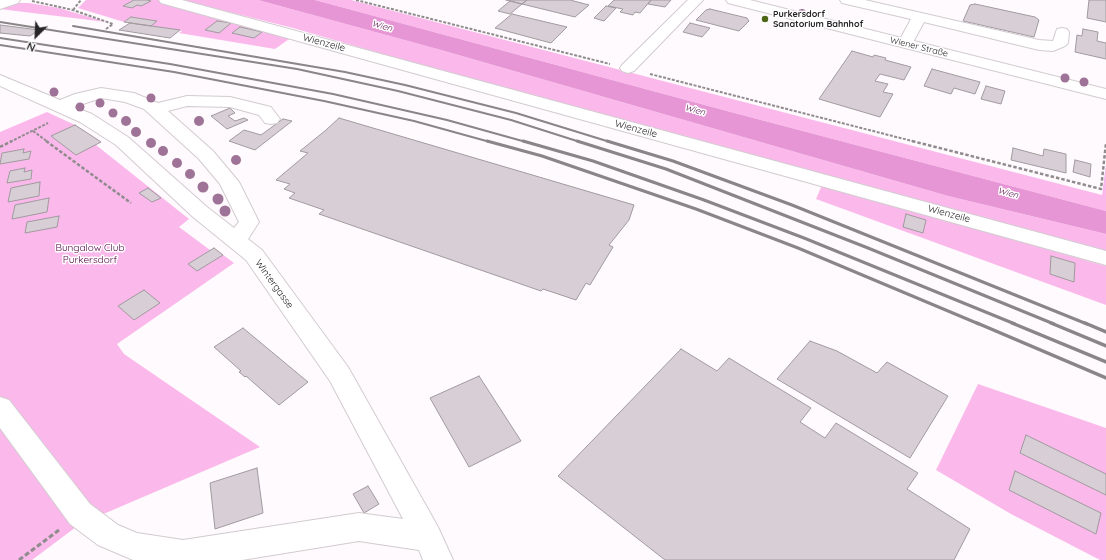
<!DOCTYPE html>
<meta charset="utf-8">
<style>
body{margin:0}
#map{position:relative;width:1106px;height:560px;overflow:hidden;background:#fffafd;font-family:Quicksand,sans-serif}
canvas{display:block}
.north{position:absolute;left:16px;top:16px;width:40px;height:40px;-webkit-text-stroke:3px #fff;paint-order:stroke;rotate:204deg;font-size:11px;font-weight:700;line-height:16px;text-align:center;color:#272426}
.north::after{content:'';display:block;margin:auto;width:14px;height:18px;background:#272426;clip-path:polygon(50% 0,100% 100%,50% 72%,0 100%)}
</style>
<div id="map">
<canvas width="1106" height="560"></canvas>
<div class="north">N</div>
</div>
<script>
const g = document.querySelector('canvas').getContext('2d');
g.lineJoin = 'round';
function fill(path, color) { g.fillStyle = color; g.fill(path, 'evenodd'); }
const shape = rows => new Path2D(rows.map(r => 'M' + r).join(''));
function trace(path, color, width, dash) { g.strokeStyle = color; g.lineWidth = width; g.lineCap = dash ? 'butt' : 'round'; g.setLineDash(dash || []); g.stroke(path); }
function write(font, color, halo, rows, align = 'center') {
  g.font = font + ' Quicksand,sans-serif'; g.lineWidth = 3; g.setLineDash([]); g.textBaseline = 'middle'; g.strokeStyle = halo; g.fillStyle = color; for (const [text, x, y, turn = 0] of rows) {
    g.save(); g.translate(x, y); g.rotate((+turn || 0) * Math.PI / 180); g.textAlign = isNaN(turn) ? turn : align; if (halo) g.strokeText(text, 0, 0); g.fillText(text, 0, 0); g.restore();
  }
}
fill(shape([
 [86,0,161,0,292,37,275,49,179,33,182,31,151,26,156,21,131,17,124,22,78,8],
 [181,0,258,0,441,50,948,196,1106,234,1106,251,438,70,293,28],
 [315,0,351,0,1102,195,1106,164,1106,211,727,111],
 [16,3,29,3,59,8,106,22,0,9],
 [47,112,75,125,101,142,96,145,189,219,179,227,210,250,214,248,234,263,117,344,124,354,260,447,80,524,32,560,0,560,0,132],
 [822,185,1106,266,1106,305,816,199],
 [978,384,1106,428,1106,560,1100,560,1011,514,936,470]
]), '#fbb9eb');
fill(shape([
 [258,0,315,0,727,111,1106,211,1106,234,948,196,441,50]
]), '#e796d5');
const building = shape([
 [134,0,147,0,151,1,141,6,137,5,132,8,123,6,134,0],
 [506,0,527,0,522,4,506,0],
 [527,0,570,0,589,5,575,17,522,4,527,0],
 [614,0,651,0,640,13,635,12,633,15,620,12,623,9,608,6,614,0],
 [651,0,671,0,665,7,648,4,651,0],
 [1089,0,1106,0,1106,22,1087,18,1089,0],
 [510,1,522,4,510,14,498,11,510,1],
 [975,4,1035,17,1039,20,1034,37,963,21,970,5,975,4],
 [606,6,616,8,604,21,594,18,606,6],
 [710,9,747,18,749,21,739,31,696,20,706,10,710,9],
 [512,14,567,27,551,43,495,28,512,14],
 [131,17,157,21,151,26,124,22,131,17],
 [217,21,231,23,219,33,205,30,217,21],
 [130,23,180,30,170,38,119,30,130,23],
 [690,23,710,28,702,37,683,32,690,23],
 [0,25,39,30,30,36,0,33,0,25],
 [240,27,262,32,254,38,232,33,240,27],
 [1083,29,1098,32,1097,41,1106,43,1106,59,1075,52,1077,35,1082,36,1083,29],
 [852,51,873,57,874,55,886,58,885,60,911,67,904,80,880,74,875,81,888,84,883,92,893,94,880,117,819,99,852,51],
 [932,69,980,82,975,94,954,88,951,94,924,86,932,69],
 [986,86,1005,91,1001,104,981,99,986,86],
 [230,108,235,113,228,116,235,121,244,118,248,120,227,129,211,116,230,108],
 [339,118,634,205,629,220,609,245,613,247,596,275,590,285,586,283,576,300,543,289,541,291,319,214,324,210,289,198,295,193,284,189,290,184,276,180,308,153,300,151,326,130,339,118],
 [283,119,292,121,255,150,229,141,244,130,261,135,283,119],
 [75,125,92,136,101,142,76,155,51,136,75,125],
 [1013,148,1043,156,1044,149,1066,154,1066,173,1011,160,1013,148],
 [24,149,23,153,31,151,29,159,0,164,2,153,24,149],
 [1075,160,1091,164,1090,177,1073,172,1075,160],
 [25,168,24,172,32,170,31,179,7,183,10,171,25,168],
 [40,182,39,196,8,202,11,188,40,182],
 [148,188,161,198,152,202,139,193,148,188],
 [49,198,47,212,12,219,15,205,49,198],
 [906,214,926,220,923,233,903,227,906,214],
 [59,216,57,227,25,233,27,222,59,216],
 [214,248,223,255,197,271,188,264,214,248],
 [1051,256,1075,263,1074,282,1050,274,1051,256],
 [144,290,160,303,134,320,118,306,144,290],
 [243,328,308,382,279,405,246,376,245,377,239,372,241,371,214,347,243,328],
 [810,341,837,351,877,373,887,362,948,396,910,458,777,379,810,341],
 [681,349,717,371,729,358,811,408,800,422,825,438,836,423,918,473,907,489,970,529,954,560,665,560,558,476,681,349],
 [479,376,521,441,469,467,430,398,479,376],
 [1026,435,1106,474,1106,495,1020,453,1026,435],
 [257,468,263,513,215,529,210,483,257,468],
 [1015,471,1101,513,1096,534,1009,490,1015,471],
 [368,486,379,504,364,513,353,494,368,486]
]);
fill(building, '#d7cfd5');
trace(building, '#a19a9f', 1);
const minor = shape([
 [0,0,20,0,18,3,0,9,0,0],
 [159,0,182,0,1106,251,1106,265,161,3,159,0],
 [688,0,703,0,634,71,628,73,622,71,620,68,622,65,688,0],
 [840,0,865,0,1039,40,1053,41,1057,29,1062,28,1067,29,1069,32,1068,43,1065,46,1053,51,1039,50,924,22,911,46,906,48,901,46,898,43,911,19,842,3,840,0],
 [0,75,60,100,75,94,101,88,134,93,158,103,187,96,230,97,271,107,280,119,277,123,271,124,265,123,259,115,230,107,187,106,168,111,213,151,239,182,259,222,248,239,262,250,348,367,438,527,453,560,423,560,419,550,359,541,242,560,133,560,98,545,70,524,0,428,0,397,9,400,90,504,118,525,137,533,183,540,359,513,403,519,330,381,246,260,193,217,116,145,80,122,0,86,0,75],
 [101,98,125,102,144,109,199,159,220,184,239,222,234,228,207,207,128,137,92,114,74,107,101,98]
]);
const major = shape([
 [726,0,750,0,1106,89,1106,99,728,3,726,0]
]);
trace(minor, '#d2cbd0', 2);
trace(major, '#d2cbd0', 2);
trace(shape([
 [356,0,610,64],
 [32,1,73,10,113,24,106,29],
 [73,10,81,0],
 [650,74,916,142],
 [33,131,48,142],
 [10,142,48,123]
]), '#908c8e', 2, [3, 1.5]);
trace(shape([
 [46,141,131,203],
 [912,141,1101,189,1106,143],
 [0,147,12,141]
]), '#908c8e', 2.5, [3.5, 2]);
trace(shape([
 [19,560,59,530]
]), '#908c8e', 3, [5, 2.5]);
fill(minor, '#fff');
fill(major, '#fff');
trace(shape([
 [0,22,297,69,398,91,511,120,580,142],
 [73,26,345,72,405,85,516,113,610,142],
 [0,38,170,64,333,94,447,120,526,142],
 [0,45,174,72,324,101,414,121,490,142]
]), '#8a8688', 2);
trace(shape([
 [487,141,542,156,696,209,798,248,979,324],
 [523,141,593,161,704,200,804,238,1015,324],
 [577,141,666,169,868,248,1054,324],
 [607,141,673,161,792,205,1087,324]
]), '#8a8688', 3);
trace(shape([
 [977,323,1106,378],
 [1012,323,1106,362],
 [1051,323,1106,346],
 [1085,323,1106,332]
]), '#8a8688', 3.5);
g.fillStyle = '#9e7397';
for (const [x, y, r] of [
 [802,13,4],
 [1065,78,4.5],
 [1084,82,4.5],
 [54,92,4.5],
 [151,98,4.5],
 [100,103,4.5],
 [80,107,4.5],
 [113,113,4.5],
 [126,121,5],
 [199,121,5],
 [136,132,5],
 [151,143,5],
 [163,151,5],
 [236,160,5],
 [177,163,5],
 [190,174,5],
 [203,187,5.5],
 [218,199,5.5],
 [225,211,5.5]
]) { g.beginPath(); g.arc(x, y, r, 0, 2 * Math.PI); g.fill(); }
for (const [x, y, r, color] of [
 [765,19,4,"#4e6717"]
]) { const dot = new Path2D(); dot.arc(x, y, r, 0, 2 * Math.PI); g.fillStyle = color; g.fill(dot); trace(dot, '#fff', 1.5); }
write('bold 9px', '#272426', '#fff', [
 ["Purkersdorf",773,14],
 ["Sanatorium Bahnhof",773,24]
], 'left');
write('italic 9px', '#5a124e', '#fff', [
 ["Wien",382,26,15],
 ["Wien",695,110,15],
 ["Wien",1008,193,15]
]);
write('9px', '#272426', '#fff', [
 ["Wiener Straße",919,47,14]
]);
write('10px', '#272426', '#fff', [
 ["Wienzeile",324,43,15],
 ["Wienzeile",636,129,15],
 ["Wienzeile",949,214,15],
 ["Wintergasse",274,284,54]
]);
write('10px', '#4e0443', '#fff', [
 ["Bungalow Club",90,248],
 ["Purkersdorf",90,260]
]);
</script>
